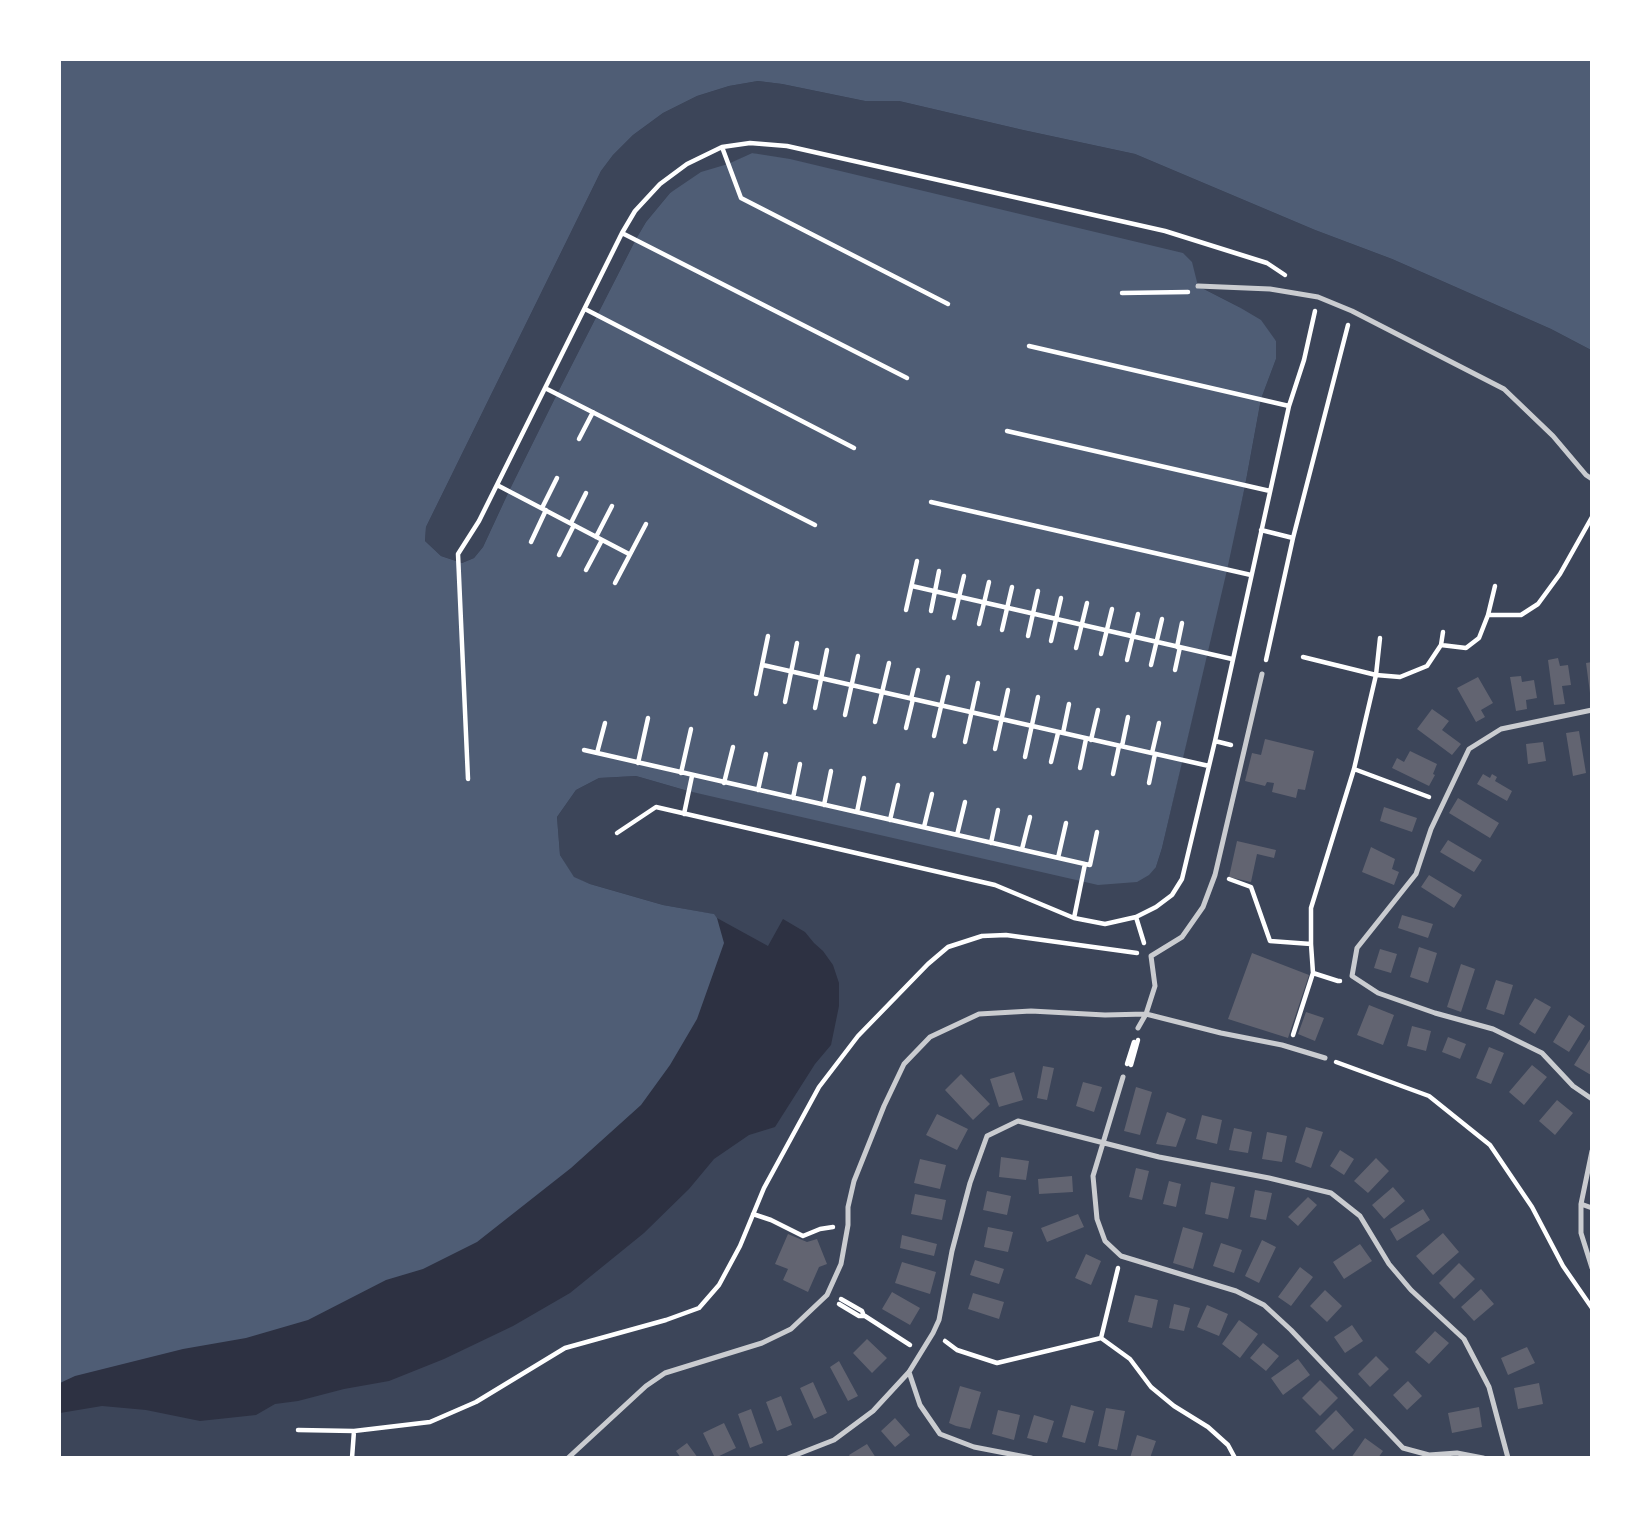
<!DOCTYPE html>
<style>
body{margin:0}
#map{position:relative;width:1651px;height:1517px;overflow:hidden;background:#2d3142;font-family:Georgia,serif}
canvas{display:block}
.frame{position:absolute;inset:0;border:61px solid #fff;pointer-events:none}
</style>
<div id="map">
<canvas width="1651" height="1517"></canvas>
<div class="frame"></div>
</div>
<script>
const g = document.querySelector('canvas').getContext('2d');
g.lineJoin = 'round';
function fill(path, color) { g.fillStyle = color; g.fill(path, 'evenodd'); }
const shape = rows => new Path2D(rows.map(r => 'M' + r).join(''));
function trace(path, color, width, dash) { g.strokeStyle = color; g.lineWidth = width; g.lineCap = dash ? 'butt' : 'round'; g.setLineDash(dash || []); g.stroke(path); }
fill(shape([
 [758,81,782,84,865,101,899,101,1023,130,1135,154,1315,230,1392,259,1551,329,1591,350,1591,1457,60,1458,60,1413,102,1406,146,1410,200,1421,256,1415,275,1404,298,1401,344,1389,389,1381,444,1359,513,1326,570,1293,644,1233,689,1189,714,1159,749,1135,775,1127,815,1064,831,1045,839,1006,839,983,833,965,823,951,814,943,805,932,783,919,768,946,717,918,713,914,663,905,590,884,574,878,560,855,557,817,576,790,599,778,636,776,688,791,1156,867,1162,848,1245,486,1261,399,1276,359,1276,341,1239,307,1198,286,752,153,670,193,646,222,636,239,557,394,509,491,483,547,474,558,462,563,441,556,425,541,426,527,601,171,613,155,633,135,663,113,697,96,729,86]
]), '#3c4559');
fill(shape([
 [60,60,1591,60,1591,350,1551,329,1392,259,1315,230,1135,154,1023,130,899,101,865,101,782,84,758,81,729,86,697,96,663,113,633,135,613,155,601,171,426,527,425,541,441,556,462,563,474,558,483,547,509,491,557,394,636,239,646,222,670,193,701,172,728,164,752,153,790,159,1183,253,1192,262,1198,286,1239,307,1261,320,1276,341,1276,359,1261,399,1245,486,1227,570,1162,848,1156,867,1149,875,1137,882,1098,885,688,791,636,776,599,778,576,790,557,817,560,855,574,877,590,884,663,905,714,914,717,918,724,943,697,1019,670,1065,641,1105,571,1168,477,1242,423,1269,386,1280,308,1320,246,1338,183,1349,75,1376,60,1383]
]), '#4f5d75');
fill(shape([
 [1558,658,1560,666,1568,665,1571,685,1562,686,1565,704,1554,705,1548,660],
 [1592,662,1592,693,1590,693,1586,663],
 [1521,676,1522,682,1534,680,1537,698,1526,700,1527,709,1516,711,1510,677],
 [1478,677,1493,703,1481,710,1485,717,1476,722,1457,688],
 [1432,709,1449,721,1442,730,1461,744,1452,755,1417,729],
 [1579,731,1586,773,1573,776,1566,733],
 [1265,739,1314,751,1305,790,1298,789,1296,798,1272,792,1274,783,1267,782,1265,786,1245,781,1252,753,1261,755],
 [1543,742,1546,761,1528,764,1526,744],
 [1410,751,1437,764,1433,774,1435,775,1429,786,1392,768,1397,758,1404,762],
 [1483,774,1490,778,1492,774,1497,777,1495,781,1512,791,1507,801,1477,784],
 [1458,798,1499,823,1490,838,1449,813],
 [1384,807,1417,818,1412,832,1380,821],
 [1448,840,1482,860,1474,872,1440,852],
 [1237,841,1276,850,1274,858,1257,854,1251,882,1229,877],
 [1371,847,1395,859,1392,869,1399,872,1394,885,1362,872],
 [1429,875,1462,895,1454,908,1421,887],
 [1402,915,1433,924,1428,938,1398,928],
 [1419,947,1437,953,1428,983,1410,977],
 [1380,949,1397,954,1391,973,1374,968],
 [1252,953,1309,975,1288,1038,1228,1019],
 [1461,964,1475,969,1461,1012,1447,1007],
 [1496,980,1513,985,1504,1015,1486,1009],
 [1535,998,1551,1007,1535,1034,1519,1024],
 [1369,1005,1394,1015,1383,1045,1357,1035],
 [1306,1012,1324,1018,1315,1041,1298,1034],
 [1569,1015,1585,1026,1569,1052,1553,1042],
 [1412,1026,1431,1031,1426,1051,1407,1046],
 [1592,1036,1592,1073,1591,1075,1574,1065],
 [1448,1037,1466,1044,1460,1059,1442,1052],
 [1489,1047,1504,1053,1491,1084,1476,1078],
 [1532,1065,1547,1077,1524,1105,1509,1092],
 [1043,1066,1054,1068,1047,1100,1037,1098],
 [1014,1072,1023,1100,999,1107,990,1079],
 [961,1074,990,1104,973,1120,945,1090],
 [1083,1082,1102,1087,1094,1112,1076,1106],
 [1136,1087,1152,1092,1140,1135,1124,1131],
 [1557,1100,1573,1113,1555,1135,1539,1121],
 [1167,1112,1186,1119,1176,1147,1156,1144],
 [937,1114,968,1129,957,1150,926,1135],
 [1202,1115,1222,1120,1217,1144,1196,1139],
 [1306,1127,1323,1132,1311,1168,1295,1162],
 [1234,1128,1252,1132,1248,1153,1229,1150],
 [1267,1132,1287,1136,1282,1162,1262,1159],
 [1340,1150,1354,1159,1344,1175,1330,1166],
 [1001,1157,1029,1161,1026,1180,999,1177],
 [1376,1158,1389,1171,1368,1193,1354,1181],
 [920,1159,946,1165,940,1189,914,1183],
 [1136,1168,1149,1171,1142,1200,1129,1197],
 [1072,1176,1073,1192,1039,1194,1038,1179],
 [1169,1181,1181,1184,1176,1207,1163,1204],
 [1211,1182,1235,1187,1228,1219,1205,1214],
 [1393,1187,1405,1201,1384,1219,1372,1205],
 [1255,1190,1272,1193,1266,1220,1250,1217],
 [987,1191,1011,1196,1007,1215,983,1210],
 [915,1194,946,1200,942,1220,911,1214],
 [1308,1197,1317,1205,1298,1226,1288,1217],
 [1423,1209,1430,1220,1397,1241,1390,1229],
 [1078,1214,1084,1227,1047,1242,1041,1228],
 [988,1227,1013,1232,1008,1252,984,1247],
 [1183,1227,1203,1233,1193,1269,1173,1263],
 [1443,1233,1459,1252,1433,1275,1416,1256],
 [788,1234,807,1242,817,1239,827,1264,819,1267,808,1292,783,1280,788,1269,775,1264],
 [902,1235,937,1244,934,1256,900,1248],
 [1262,1240,1276,1247,1259,1283,1245,1276],
 [1221,1243,1242,1250,1234,1273,1213,1266],
 [1360,1244,1372,1261,1344,1279,1333,1262],
 [1086,1254,1101,1261,1091,1285,1075,1278],
 [975,1260,1004,1269,999,1284,970,1275],
 [902,1262,936,1272,930,1294,895,1283],
 [1459,1263,1475,1279,1454,1299,1439,1283],
 [1300,1267,1313,1277,1291,1306,1278,1297],
 [1481,1289,1494,1304,1474,1321,1461,1307],
 [1325,1290,1342,1306,1327,1322,1310,1306],
 [892,1292,920,1308,910,1325,882,1309],
 [973,1293,1004,1302,999,1319,968,1309],
 [1135,1295,1158,1300,1152,1328,1128,1322],
 [1174,1304,1190,1308,1184,1331,1169,1328],
 [1207,1305,1228,1314,1219,1336,1197,1327],
 [1239,1320,1258,1334,1240,1358,1222,1344],
 [1352,1325,1363,1341,1345,1353,1334,1337],
 [1435,1331,1449,1343,1429,1364,1415,1352],
 [867,1339,887,1358,872,1373,853,1353],
 [1263,1343,1279,1356,1266,1371,1250,1358],
 [1527,1347,1535,1363,1508,1375,1501,1358],
 [1376,1356,1389,1369,1370,1387,1358,1374],
 [1298,1359,1310,1375,1283,1395,1271,1378],
 [839,1361,858,1396,848,1401,830,1367],
 [1320,1380,1338,1398,1320,1416,1302,1398],
 [1408,1381,1422,1396,1407,1410,1393,1395],
 [813,1382,827,1413,814,1419,800,1388],
 [1539,1383,1543,1404,1518,1409,1514,1388],
 [960,1386,981,1392,970,1429,956,1426,949,1423],
 [781,1396,792,1425,777,1431,766,1402],
 [1071,1405,1094,1411,1085,1443,1062,1437],
 [1479,1407,1482,1427,1452,1433,1448,1413],
 [1106,1408,1125,1411,1117,1450,1098,1446],
 [751,1409,763,1443,750,1448,738,1414],
 [998,1410,1020,1415,1014,1440,992,1434],
 [1336,1410,1354,1430,1333,1450,1315,1431],
 [1034,1415,1054,1421,1047,1443,1027,1438],
 [895,1418,910,1435,895,1447,881,1431],
 [724,1423,736,1448,715,1458,703,1433],
 [1137,1435,1156,1441,1150,1458,1130,1458],
 [1365,1438,1383,1451,1378,1458,1351,1458],
 [687,1443,698,1458,681,1458,676,1451],
 [867,1444,876,1458,851,1458,849,1455]
]), '#626471');
trace(shape([
 [722,147,741,198,948,304],
 [622,233,907,378],
 [1122,293,1188,292],
 [585,309,854,448],
 [1029,346,1289,406],
 [545,388,815,525],
 [1007,431,1270,491],
 [579,439,593,412],
 [497,485,629,554],
 [931,502,1251,575],
 [542,508,557,478],
 [571,523,586,493],
 [1261,530,1293,538],
 [596,537,612,506],
 [531,542,546,510],
 [559,555,574,525],
 [586,570,602,540],
 [615,583,646,524],
 [912,586,1232,659],
 [906,610,917,561],
 [931,611,939,571],
 [1488,615,1495,586],
 [954,618,964,576],
 [979,624,989,582],
 [1002,630,1012,587],
 [1028,636,1038,591],
 [1051,641,1061,598],
 [1441,645,1443,632],
 [1177,647,1182,623],
 [1076,648,1087,603],
 [1101,654,1112,609],
 [1303,657,1376,675,1400,677,1427,666,1441,645,1466,648,1479,638,1488,615,1521,615,1538,604,1560,574,1592,517],
 [1127,660,1138,614],
 [1266,660,1293,538,1348,325],
 [763,665,1209,766],
 [1151,665,1162,619],
 [1175,670,1180,647],
 [756,694,768,636],
 [911,699,918,670],
 [785,702,797,643],
 [815,708,827,650],
 [845,715,858,656],
 [875,722,889,663],
 [906,728,913,699],
 [1063,733,1069,704],
 [934,736,948,677],
 [1091,740,1098,710],
 [1215,741,1231,745],
 [965,742,978,683],
 [1122,746,1128,717],
 [995,749,1008,690],
 [584,750,1085,864,1074,918],
 [597,753,605,723],
 [1152,753,1159,723],
 [1025,757,1038,697],
 [1051,762,1058,733],
 [638,763,648,718],
 [1080,768,1086,739],
 [1354,769,1429,797],
 [681,773,691,729],
 [1113,774,1119,746],
 [468,779,458,554,479,521,622,233,635,211,660,184,687,164,722,147,750,143,787,146,1165,231,1267,263,1285,275],
 [724,783,733,747],
 [1149,783,1155,754],
 [758,790,766,754],
 [793,798,800,764],
 [824,805,831,771],
 [857,812,864,778],
 [684,814,692,776],
 [890,820,898,785],
 [924,827,932,794],
 [617,833,656,807,995,885,1074,918,1105,924,1136,917,1156,907,1172,895,1182,879,1215,741,1289,406,1304,360,1315,311],
 [957,835,965,802],
 [991,843,998,810],
 [1022,849,1030,817],
 [1058,858,1066,823],
 [1085,864,1090,865,1097,832],
 [1229,879,1251,887,1270,941,1311,944,1313,973,1338,981,1340,981],
 [1136,917,1144,943],
 [1311,944,1311,908,1354,769,1376,675,1380,638],
 [1293,1035,1313,973],
 [1336,1062,1429,1096,1490,1145,1532,1207,1563,1266,1592,1308],
 [1127,1064,1134,1042],
 [1131,1065,1138,1040],
 [753,1214,771,1220,803,1236,820,1229,833,1227],
 [841,1299,862,1311,864,1316],
 [839,1304,859,1316,865,1316,910,1345],
 [1101,1338,1118,1268],
 [945,1341,957,1350,997,1363,1101,1338,1130,1359,1151,1387,1174,1406,1208,1427,1228,1445,1235,1458],
 [298,1430,354,1431,430,1422,476,1402,565,1348,666,1320,699,1308,719,1285,740,1246,764,1188,819,1087,858,1036,928,964,948,947,982,936,1006,935,1137,953],
 [352,1458,354,1431]
]), '#fff', 4.5);
trace(shape([
 [1198,286,1270,289,1318,297,1352,311,1504,389,1553,436,1586,475,1592,479],
 [1592,710,1501,729,1469,749,1431,829,1416,874,1357,948,1352,976,1378,993,1435,1013,1493,1029,1542,1053,1573,1086,1592,1099],
 [1138,1028,1146,1014,1221,1033,1282,1045,1325,1058],
 [1123,1077,1093,1176,1097,1219,1105,1241,1121,1256,1236,1291,1264,1305,1291,1330,1403,1448,1429,1455,1457,1453,1483,1458],
 [1592,1151,1581,1204,1581,1233,1592,1268],
 [1581,1204,1592,1208],
 [909,1372,920,1405,940,1434,974,1447,1031,1458],
 [568,1458,646,1386,665,1373,762,1343,791,1329,827,1295,841,1264,848,1225,848,1207,854,1181,884,1106,904,1064,930,1037,979,1014,1031,1011,1105,1015,1146,1014,1155,986,1151,956,1182,937,1203,907,1215,875,1262,674],
 [788,1458,834,1440,873,1411,909,1372,933,1333,939,1320,952,1251,970,1183,987,1136,1018,1121,1159,1157,1269,1178,1331,1193,1360,1216,1389,1264,1411,1290,1464,1339,1489,1387,1508,1458]
]), '#caccd0', 5);
</script>
